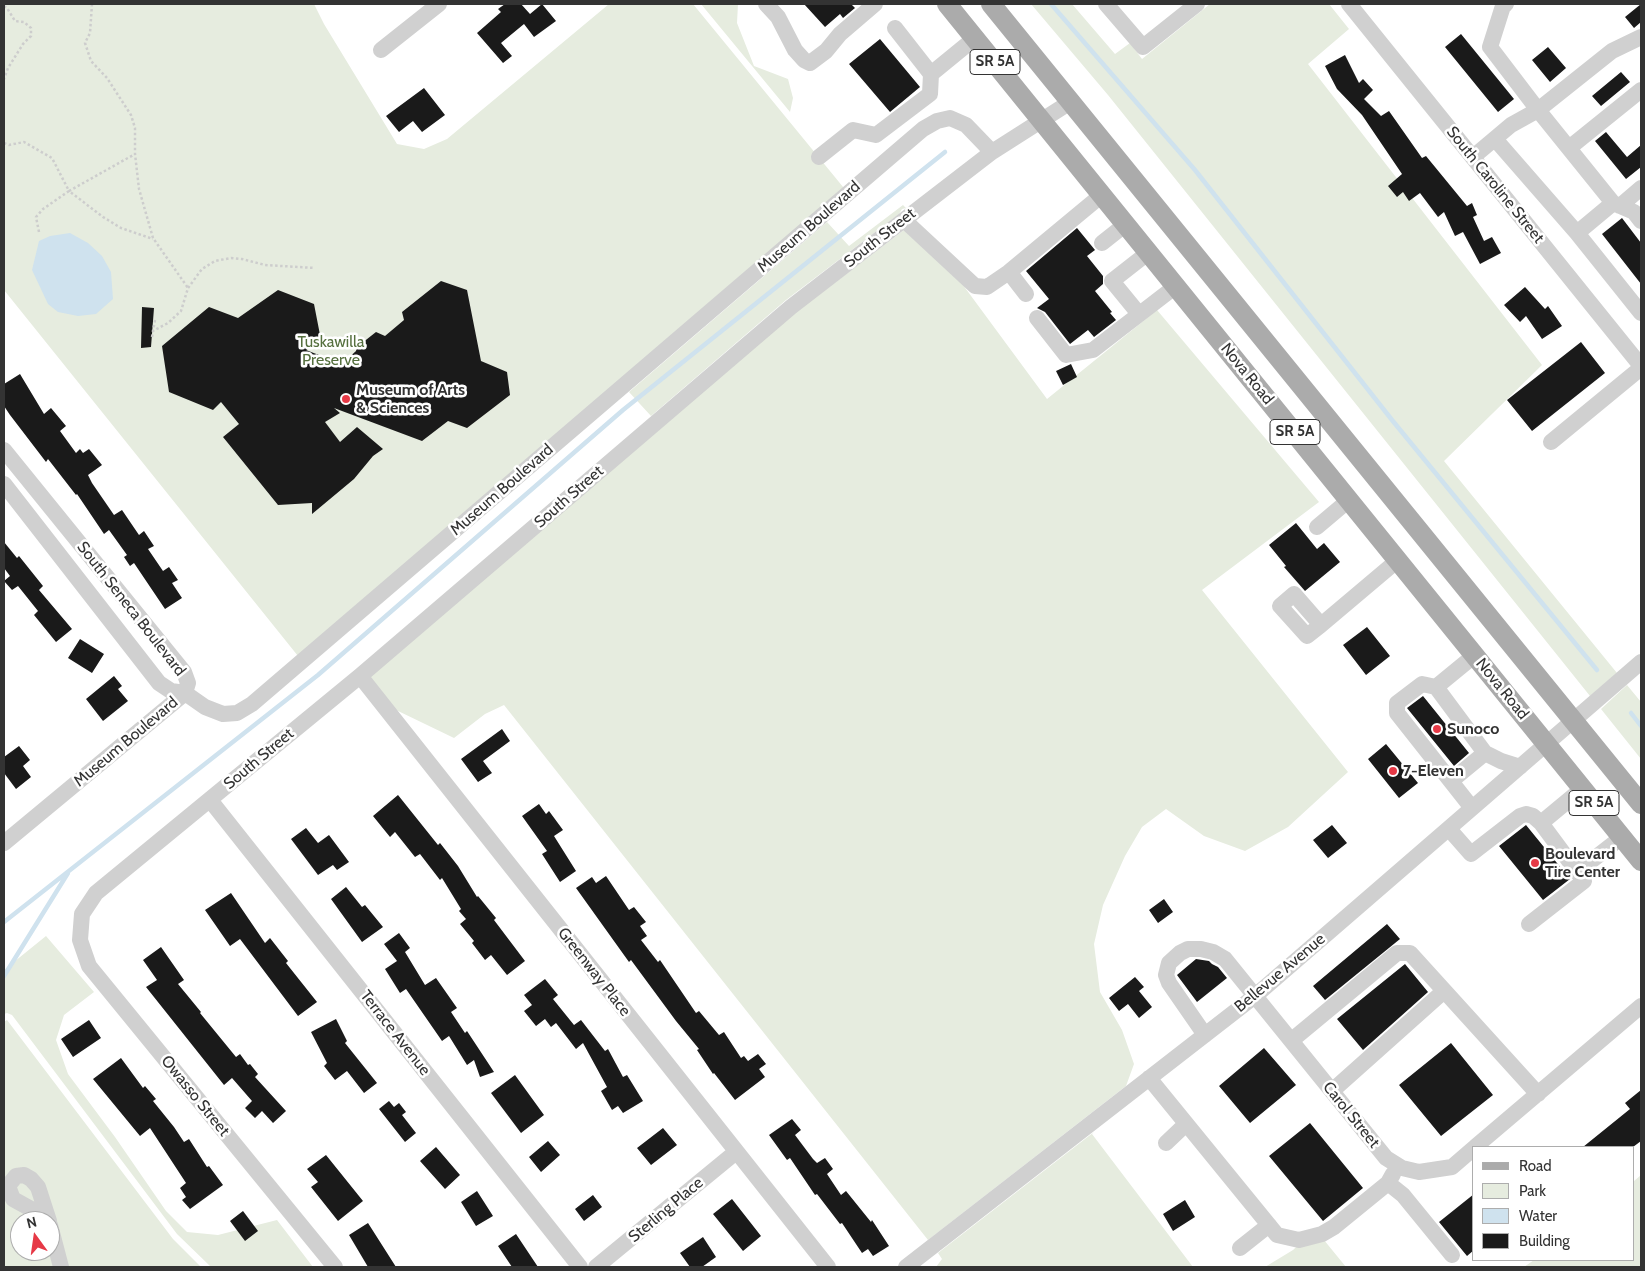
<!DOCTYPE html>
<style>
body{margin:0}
#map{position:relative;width:1645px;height:1271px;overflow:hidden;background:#fff;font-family:Cabin,sans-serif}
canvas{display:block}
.frame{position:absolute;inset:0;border:5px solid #333;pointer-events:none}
.legend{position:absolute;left:1472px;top:1146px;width:162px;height:115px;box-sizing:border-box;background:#fff;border:1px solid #adadad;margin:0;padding:6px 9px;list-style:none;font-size:15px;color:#333}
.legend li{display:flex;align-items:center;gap:10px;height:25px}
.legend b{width:25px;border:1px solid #adadad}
.north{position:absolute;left:10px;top:1211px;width:50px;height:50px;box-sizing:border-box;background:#fff;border:1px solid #adadad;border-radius:50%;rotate:346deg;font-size:14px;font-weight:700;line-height:20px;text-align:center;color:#333}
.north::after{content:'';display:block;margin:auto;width:18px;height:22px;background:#e63946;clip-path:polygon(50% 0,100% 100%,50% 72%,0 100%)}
</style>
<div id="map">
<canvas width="1645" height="1271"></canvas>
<div class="frame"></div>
<ul class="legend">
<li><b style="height:6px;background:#ababab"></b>Road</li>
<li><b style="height:14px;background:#e6ecdf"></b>Park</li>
<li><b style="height:14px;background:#cfe2ee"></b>Water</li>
<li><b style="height:14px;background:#1a1a1a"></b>Building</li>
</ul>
<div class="north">N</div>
</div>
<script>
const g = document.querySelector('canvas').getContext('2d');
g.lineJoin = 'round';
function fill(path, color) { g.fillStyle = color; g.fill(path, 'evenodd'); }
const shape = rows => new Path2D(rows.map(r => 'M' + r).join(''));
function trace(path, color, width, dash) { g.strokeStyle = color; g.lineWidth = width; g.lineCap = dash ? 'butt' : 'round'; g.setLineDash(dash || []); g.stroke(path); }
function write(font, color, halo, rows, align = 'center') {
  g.font = font + ' Cabin,sans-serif'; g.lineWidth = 5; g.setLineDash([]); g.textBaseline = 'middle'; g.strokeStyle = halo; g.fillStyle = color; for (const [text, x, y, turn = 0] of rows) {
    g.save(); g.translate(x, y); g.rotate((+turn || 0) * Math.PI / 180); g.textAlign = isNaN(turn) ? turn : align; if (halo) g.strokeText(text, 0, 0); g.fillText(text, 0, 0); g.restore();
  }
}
fill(shape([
 [4,4,314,4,324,24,397,144,424,149,447,139,609,4,693,4,848,193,302,661,4,290],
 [701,4,738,4,737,23,754,66,788,79,793,98,790,112],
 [1031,4,1072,4,1115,54,1130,43,1142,59,1210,4,1329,4,1349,29,1308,64,1542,365,1444,461,1617,673,1590,696,1108,95],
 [903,205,906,208,902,209,899,214,786,300,651,416,629,392,827,222,849,246],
 [904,230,963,285,1047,399,1157,310,1319,502,1202,590,1348,772,1288,827,1245,851,1204,836,1166,809,1142,827,1125,856,1103,905,1094,944,1100,992,1122,1030,1134,1064,1126,1086,928,1240,504,705,485,714,454,738,396,710,370,677,795,313],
 [1627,685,1641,702,1641,759,1601,709],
 [46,936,94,992,64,1015,56,1040,68,1074,115,1137,166,1211,187,1232,218,1235,277,1220,313,1267,211,1267,177,1234,12,1015,7,1013,4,1014,4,970],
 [7,1020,173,1239,201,1267,4,1267,4,1022],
 [20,1221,50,1221,50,1251,20,1251],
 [1094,1132,1092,1134,1193,1267,936,1267,942,1259,938,1253],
 [1641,1175,1641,1267,1524,1267,1534,1260,1634,1260,1634,1181],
 [1315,1229,1346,1267,1265,1267,1293,1250]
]), '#e6ecdf');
fill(shape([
 [70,233,88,243,102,256,111,272,113,299,96,314,78,316,58,312,48,304,32,270,39,241,50,236]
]), '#cfe2ee');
trace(shape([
 [1051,4,1195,170,1392,420,1597,670],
 [1631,713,1641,726],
 [4,922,318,675,623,410,945,152],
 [4,976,68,873]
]), '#cfe2ee', 4.5);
fill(shape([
 [505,4,521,4,530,14,542,4,556,21,534,37,524,24,501,43,512,56,503,63,477,33,501,12,498,9],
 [804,4,851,4,855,8,843,18,840,14,825,27],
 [1641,4,1641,22,1634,28,1625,17],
 [1461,34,1514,99,1498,112,1445,47],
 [880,39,920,87,890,112,849,64],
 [1548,47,1566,68,1550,82,1532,60],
 [1345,55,1359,83,1363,79,1373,90,1364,99,1381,116,1389,111,1422,158,1426,156,1467,206,1472,203,1477,215,1473,217,1484,241,1492,237,1501,253,1480,264,1463,232,1455,236,1444,212,1438,217,1420,193,1409,201,1403,192,1397,197,1388,186,1402,174,1362,115,1337,89,1325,66],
 [1621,72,1630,82,1601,106,1592,96],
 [424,88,445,115,422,132,413,121,399,132,386,116],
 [1606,132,1627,157,1641,145,1641,167,1626,179,1595,141],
 [1622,218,1641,243,1641,284,1602,234],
 [1077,228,1095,250,1087,256,1103,276,1103,284,1095,291,1112,312,1110,313,1116,320,1094,337,1088,330,1070,344,1045,312,1037,308,1049,299,1026,271],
 [441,281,467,290,481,361,507,372,510,395,467,428,448,421,422,441,334,408,340,413,325,422,340,442,357,427,383,449,373,456,354,479,312,514,312,503,278,505,223,437,239,424,221,402,213,410,169,392,162,346,209,307,238,318,278,290,314,304,321,340,306,350,342,364,356,351,357,347,376,332,385,336,404,320,402,312],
 [1525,287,1545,309,1548,306,1562,326,1542,339,1526,316,1520,322,1504,305],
 [142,307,154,308,151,347,141,348],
 [1581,342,1605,373,1532,431,1507,400],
 [1071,364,1077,377,1063,385,1056,371],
 [20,374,44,414,51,408,66,426,60,431,76,453,80,449,83,453,89,449,102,465,88,475,92,483,114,515,122,510,139,535,144,531,154,546,148,549,163,571,169,567,178,580,172,583,182,598,165,609,134,563,130,566,124,557,127,555,109,530,104,534,77,494,76,495,48,459,46,462,10,415,4,406,4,384],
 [1296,523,1317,549,1324,543,1340,562,1305,591,1284,567,1286,566,1269,545],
 [4,542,17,558,19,556,43,586,39,590,72,629,56,642,34,615,38,611,18,586,12,590,4,581,10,576,4,568],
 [1367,627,1390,656,1366,675,1343,645],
 [80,639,104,654,92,673,68,658],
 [114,676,122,686,118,689,128,701,103,721,86,699],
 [1423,696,1469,753,1454,766,1407,708],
 [502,729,510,741,483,761,492,773,478,782,461,759],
 [1386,744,1418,783,1399,798,1368,759],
 [19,746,30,760,23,766,31,777,16,789,4,773,4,757],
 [398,795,438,845,440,843,458,866,477,897,478,896,496,918,494,920,525,961,507,975,491,955,485,960,472,943,474,941,460,924,466,919,459,911,461,909,442,878,440,880,420,854,415,857,395,832,390,837,373,816],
 [539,804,546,814,549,811,563,830,554,836,576,871,560,882,542,854,547,851,522,816],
 [1332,825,1347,843,1328,858,1313,840],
 [1526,825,1570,879,1543,900,1499,846],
 [306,828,318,843,329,835,349,862,337,870,333,865,318,875,291,839],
 [606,876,629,910,634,907,646,922,640,926,647,936,641,940,658,962,660,960,696,1013,699,1011,719,1035,724,1032,741,1058,744,1056,748,1061,758,1054,766,1064,759,1069,765,1077,735,1100,714,1073,713,1074,697,1050,699,1049,676,1021,631,960,629,962,576,888,592,877,596,883],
 [346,887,362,907,365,905,383,927,362,942,331,899],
 [231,893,265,943,270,938,288,961,286,963,317,1002,298,1016,240,939,230,946,205,910],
 [1164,899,1173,912,1158,923,1149,910],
 [1387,924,1400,939,1325,1000,1313,986],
 [399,933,410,948,405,952,425,985,436,978,457,1008,451,1012,465,1033,467,1031,494,1072,480,1077,474,1060,467,1065,449,1036,442,1041,406,989,400,993,385,969,397,961,384,944],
 [161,947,184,980,178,984,201,1012,200,1013,236,1057,240,1054,248,1065,250,1064,258,1074,255,1077,286,1111,273,1123,262,1111,255,1118,245,1108,252,1101,232,1078,224,1085,146,987,157,980,143,960],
 [1196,959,1209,961,1212,964,1218,967,1227,978,1197,1002,1177,975],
 [1405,964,1428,992,1363,1050,1337,1019],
 [1135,977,1144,987,1139,991,1152,1007,1139,1018,1128,1004,1119,1011,1109,998],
 [545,979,558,995,553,999,574,1025,581,1020,605,1051,608,1049,623,1077,627,1075,643,1101,623,1113,618,1106,612,1110,601,1091,607,1087,583,1043,576,1049,556,1023,551,1027,545,1019,536,1026,524,1011,532,1005,524,995],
 [336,1019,347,1041,345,1043,377,1083,364,1093,347,1071,335,1080,324,1066,327,1063,311,1032],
 [89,1020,101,1038,73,1057,61,1039],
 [1451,1043,1493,1095,1441,1136,1399,1085],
 [1264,1048,1296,1085,1250,1123,1219,1086],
 [121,1058,143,1088,145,1086,156,1099,153,1101,174,1127,184,1142,189,1139,207,1167,209,1166,223,1185,190,1209,182,1200,186,1197,180,1188,186,1183,150,1128,140,1136,93,1079],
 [515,1075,544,1115,521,1133,491,1093],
 [1641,1090,1641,1141,1633,1147,1583,1147,1630,1109,1625,1103],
 [389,1101,394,1107,399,1103,406,1112,402,1115,416,1133,405,1142,379,1109],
 [792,1119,801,1130,795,1135,813,1159,817,1163,825,1158,833,1169,827,1174,841,1195,846,1191,871,1222,872,1220,889,1246,873,1256,868,1249,862,1253,842,1223,840,1224,817,1194,815,1195,790,1158,787,1160,769,1135],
 [1310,1123,1363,1188,1323,1221,1269,1156],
 [663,1128,677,1145,651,1165,637,1148],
 [548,1141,560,1155,541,1172,529,1157],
 [436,1147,460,1175,445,1189,420,1161],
 [326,1155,363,1201,338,1221,311,1187,318,1182,307,1169],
 [477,1191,493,1216,476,1226,461,1202],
 [1474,1194,1474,1250,1467,1256,1439,1222],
 [593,1195,602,1207,584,1221,575,1209],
 [732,1199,761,1236,743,1251,713,1214],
 [1185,1200,1195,1217,1173,1231,1163,1214],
 [243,1211,258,1231,245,1241,230,1221],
 [368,1223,396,1267,368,1267,349,1235],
 [516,1234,538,1267,512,1267,498,1246],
 [703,1237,716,1257,702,1267,690,1267,680,1253]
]), '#1a1a1a');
trace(shape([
 [92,4,90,33,85,43,91,61,107,78,131,115,135,128,135,154,139,189,153,238,188,288],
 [4,6,7,8,15,21,24,22,31,28,31,36,23,44,8,68,4,79],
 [4,143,9,145,24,142,52,158,69,191,135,154],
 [39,232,36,217,43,209,69,191,103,217,121,228,153,239],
 [155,320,153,331,168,323,181,311,188,288,202,269,215,261,231,258,242,259,265,265,315,268],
 [152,337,153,331]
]), '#cdcdcd', 2.5, [2.5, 2.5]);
trace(shape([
 [766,4,778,17,795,50,804,60,810,63,826,51,840,34,875,4],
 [1106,4,1143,47,1197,4],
 [1349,4,1641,366],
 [895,28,931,74],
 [1641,37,1612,51,1538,110,1613,203,1634,212,1641,221],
 [381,50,439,4],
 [1495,139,1577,233,1641,313],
 [1569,148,1641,90],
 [819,157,853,130,876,135,930,94,931,74,975,38],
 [1473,157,1511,125,1538,110,1490,47,1503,6,1506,4],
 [1620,206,1641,188],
 [904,220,975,286,987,287,1009,272],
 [1577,233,1613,203],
 [1102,243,1126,224],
 [1026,294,1009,272,1103,194],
 [1139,314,1112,281,1149,252],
 [1037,318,1066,355,1093,350,1176,286],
 [1551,442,1641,368],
 [4,450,184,672,188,683,185,693],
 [4,484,159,683,171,691,185,693,205,707,223,714,237,713,252,704,923,129,937,121,950,118,966,125,992,152],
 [1317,527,1349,500],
 [1321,625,1294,594,1280,606,1307,636,1321,625,1398,560],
 [360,676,828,1267],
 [1436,687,1485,753,1451,781],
 [1485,753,1501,761,1520,767],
 [210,800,580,1267],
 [1472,808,1397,713,1397,703,1422,684,1436,687,1475,655],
 [1541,823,1582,789],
 [1449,829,1471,854,1520,816,1526,814,1533,816,1541,823,1584,881,1529,924],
 [4,843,185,693],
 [1577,872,1622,837],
 [1205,1035,1169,983,1166,975,1169,963,1180,953,1188,949,1201,949,1213,952,1225,959,1386,1158,1402,1168,1419,1172,1452,1167,1474,1148],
 [1292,1040,1397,953,1410,953,1538,1094],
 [1149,1078,1277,1235,1299,1240,1322,1234,1334,1227,1388,1183],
 [1332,1091,1444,991],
 [1166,1143,1186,1124],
 [1475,1147,1641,1006],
 [1393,1174,1388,1183,1403,1195,1452,1255],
 [48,1220,42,1215,13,1199,8,1186,16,1176,24,1175,31,1179,38,1187,49,1221],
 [50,1225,61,1267],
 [1240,1248,1269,1225],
 [335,1267,89,966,80,940,82,914,96,893,360,676,791,307,992,152,1072,101],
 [596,1267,736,1152],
 [906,1267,1255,996,1641,662]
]), '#d0d0d0', 16);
trace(shape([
 [947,4,1641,861],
 [991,4,1641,804]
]), '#ababab', 20);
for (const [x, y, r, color] of [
 [346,399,5,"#e63946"],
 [1437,729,5,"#e63946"],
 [1393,771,5,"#e63946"],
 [1535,863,5,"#e63946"]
]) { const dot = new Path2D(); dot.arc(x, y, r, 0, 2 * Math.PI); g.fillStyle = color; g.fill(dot); trace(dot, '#fff', 2); }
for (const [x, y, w] of [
 [995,62,50],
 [1295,432,50],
 [1594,803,50]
]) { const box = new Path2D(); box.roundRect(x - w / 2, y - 12.5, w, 25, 4); g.fillStyle = '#fff'; g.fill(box); trace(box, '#333', 1); }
write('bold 15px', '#333', null, [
 ["SR 5A",995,62],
 ["SR 5A",1295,432],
 ["SR 5A",1594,803]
]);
write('16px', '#333', '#fff', [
 ["South Caroline Street",1495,185,51],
 ["Museum Boulevard",809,227,-41],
 ["South Street",880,238,-38],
 ["Nova Road",1247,374,51],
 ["Museum Boulevard",502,490,-41],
 ["South Street",569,497,-41],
 ["South Seneca Boulevard",131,609,52],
 ["Nova Road",1502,689,51],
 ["Museum Boulevard",126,742,-40],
 ["South Street",259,759,-40],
 ["Greenway Place",594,972,52],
 ["Bellevue Avenue",1280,973,-40],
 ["Terrace Avenue",395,1033,52],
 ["Owasso Street",195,1096,51],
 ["Carol Street",1351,1115,51],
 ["Sterling Place",666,1210,-40]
]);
write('16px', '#56703f', '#fff', [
 ["Tuskawilla",331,342],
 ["Preserve",331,360]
]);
write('bold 16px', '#333', '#fff', [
 ["Museum of Arts",356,390],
 ["& Sciences",356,408],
 ["Sunoco",1447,729],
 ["7-Eleven",1403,771],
 ["Boulevard",1545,854],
 ["Tire Center",1545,872]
], 'left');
</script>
